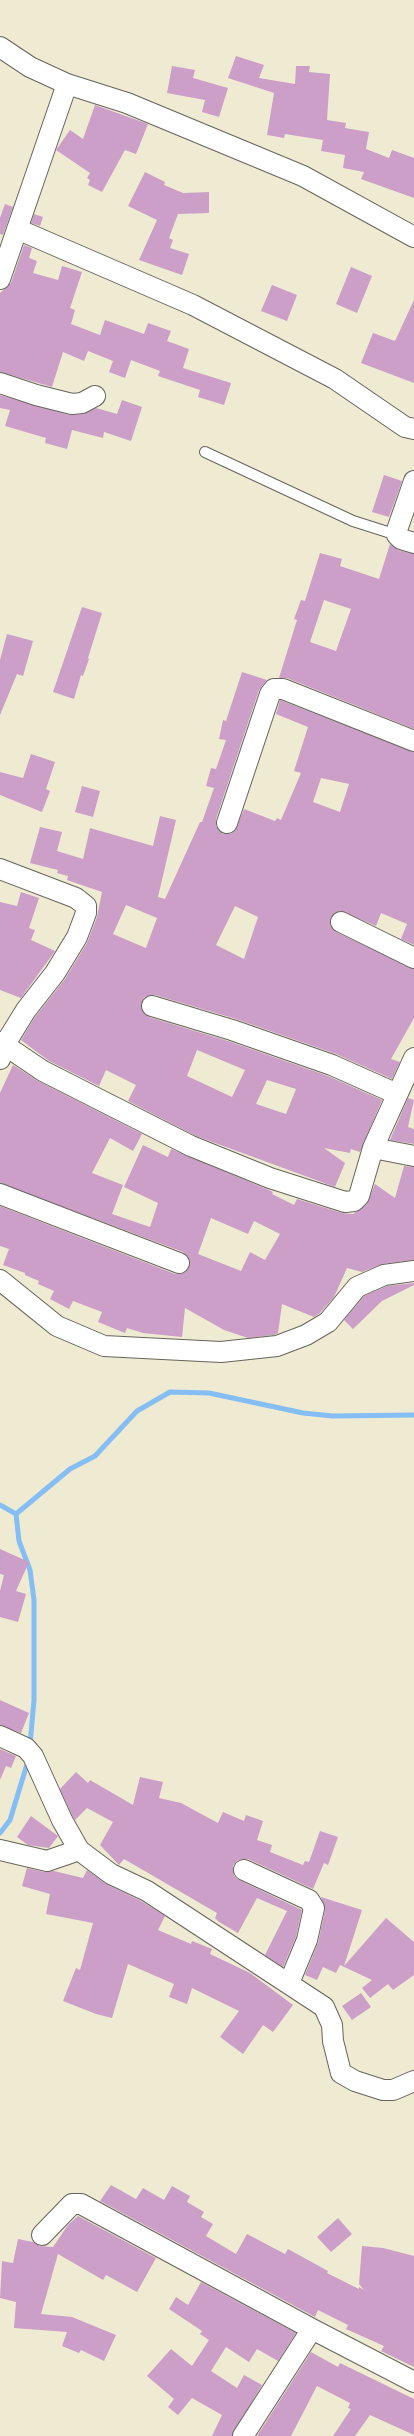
<!DOCTYPE html>
<style>
body{margin:0}
canvas{display:block;background:#efead2}
</style>
<canvas width="414" height="2436"></canvas>
<script>
const g = document.querySelector('canvas').getContext('2d');
g.lineJoin = 'round';
const shape = rows => new Path2D(rows.map(r => 'M' + r).join(''));
function trace(path, color, width, dash) { g.strokeStyle = color; g.lineWidth = width; g.lineCap = dash ? 'butt' : 'round'; g.setLineDash(dash || []); g.stroke(path); }
function fill(path, color) { g.fillStyle = color; g.fill(path, 'evenodd'); }
trace(shape([
 [0,1505,16,1514],
 [30,1745,34,1700,34,1600,30,1570,19,1541,16,1514,70,1469,95,1456,137,1411,170,1392,209,1393,303,1413,333,1416,414,1415],
 [0,1833,10,1820,28,1761]
]), '#85bdf5', 5);
fill(shape([
 [236,56,264,65,259,78,295,84,296,66,310,66,309,72,330,74,327,120,346,123,345,128,369,132,366,149,389,158,392,150,414,158,414,198,361,179,364,172,343,168,345,155,321,151,323,140,285,134,284,138,267,135,274,93,228,78],
 [172,66,195,70,193,78,228,88,219,117,202,112,205,100,167,93],
 [95,105,148,124,136,154,125,150,102,192,88,185,90,180,87,178,90,173,56,150,70,130,83,139],
 [145,172,165,182,164,185,183,193,209,192,209,213,178,214,169,238,173,240,170,248,189,254,182,275,139,260,157,220,128,206],
 [5,204,13,207,3,235,0,234,0,218],
 [34,214,43,217,40,226,31,223],
 [24,245,32,248,29,258,37,261,33,273,58,280,62,266,82,272,70,308,75,310,71,324,100,335,105,320,144,334,148,323,171,331,167,341,189,349,183,368,231,383,224,405,198,397,200,390,158,376,160,371,131,360,125,378,109,372,113,361,88,351,84,361,63,352,52,387,0,372,0,293,11,283],
 [351,267,372,276,357,313,336,304],
 [272,285,297,295,287,321,261,311],
 [414,300,414,383,361,363,373,333,395,341],
 [0,395,69,415,83,414,96,408,117,414,122,400,142,407,131,441,104,432,103,438,72,430,67,449,45,443,46,438,5,426,10,410,0,408],
 [384,475,402,481,389,517,372,512],
 [390,544,398,550,414,554,414,729,287,678,279,678,297,620,294,619,301,600,305,601,320,553,342,559,340,566,379,579],
 [324,600,351,609,336,651,310,642],
 [82,607,102,613,88,658,89,659,83,676,81,675,74,699,53,692],
 [7,634,33,641,23,676,17,674,0,715,0,660],
 [242,672,267,680,259,690,216,819,216,826,223,834,230,834,235,831,244,809,275,821,277,818,281,820,301,773,294,771,308,727,276,714,280,700,414,752,414,945,401,939,407,924,381,913,376,926,341,911,334,913,330,922,336,932,414,969,414,1018,391,1059,400,1062,392,1079,336,1054,236,1019,155,995,144,997,141,1008,149,1017,228,1041,328,1076,382,1100,360,1152,351,1149,350,1153,324,1148,345,1163,335,1187,196,1136,128,1101,136,1085,106,1070,99,1086,49,1061,21,1040,35,1017,65,979,87,943,97,917,102,892,67,880,68,876,57,873,58,870,30,863,40,827,62,832,57,851,83,859,90,828,153,846,160,816,176,820,158,897,165,899,200,822,202,822,214,788,206,786,211,768,216,769,226,740,219,739,223,720,226,721],
 [321,778,349,784,340,812,313,802],
 [126,905,157,918,146,948,113,934],
 [235,906,258,917,244,959,216,945],
 [197,1050,245,1070,232,1097,187,1076],
 [267,1080,296,1089,286,1114,256,1104],
 [31,754,55,762,46,789,50,791,42,812,0,795,0,772,23,778],
 [82,786,100,791,93,817,75,812],
 [21,892,39,898,29,928,35,930,31,940,55,951,21,998,0,990,0,902,17,906],
 [13,1065,38,1081,142,1134,133,1151,110,1138,92,1173,123,1185,112,1214,150,1227,158,1203,124,1187,143,1145,168,1157,171,1149,269,1190,273,1192,272,1194,294,1205,297,1199,342,1213,353,1214,367,1204,375,1184,395,1198,404,1166,414,1167,414,1260,382,1264,362,1272,347,1268,334,1297,320,1313,314,1317,282,1304,278,1333,274,1335,248,1338,224,1330,185,1308,182,1337,143,1333,127,1328,125,1333,98,1322,102,1312,73,1301,69,1309,50,1299,54,1291,38,1284,39,1281,25,1275,25,1273,3,1265,9,1249,0,1246,0,1206,175,1274,186,1272,190,1261,183,1252,0,1183,0,1093],
 [211,1218,248,1234,254,1221,280,1234,265,1260,250,1252,241,1271,198,1254],
 [408,1098,414,1100,408,1127,414,1129,414,1144,390,1140],
 [414,1283,414,1285,382,1301,353,1329,344,1320,364,1296,387,1286],
 [0,1549,29,1562,16,1591,26,1594,18,1622,0,1617,0,1591,4,1575,0,1574],
 [0,1700,29,1713,21,1733,0,1725],
 [0,1749,16,1756,11,1768,6,1766,0,1780],
 [76,1772,88,1783,90,1780,133,1805,140,1777,163,1782,159,1798,181,1803,218,1823,223,1812,244,1821,246,1815,263,1821,257,1840,272,1845,270,1852,303,1865,305,1861,309,1862,320,1831,338,1837,328,1865,324,1863,313,1889,248,1859,238,1860,233,1866,234,1876,239,1880,302,1910,296,1937,283,1967,265,1955,287,1911,257,1898,238,1933,219,1922,215,1918,217,1913,124,1859,119,1865,100,1845,113,1822,87,1808,75,1820,72,1815,60,1789],
 [31,1816,58,1836,49,1848,28,1845,17,1837],
 [27,1868,44,1872,54,1871,83,1878,87,1870,106,1884,141,1901,165,1916,158,1930,191,1944,192,1941,212,1949,210,1954,250,1973,293,2005,273,2032,263,2025,243,2054,220,2037,239,2011,192,1988,187,2004,169,1997,174,1984,128,1964,112,2018,96,2014,63,2001,76,1968,80,1970,93,1923,46,1914,50,1894,22,1886],
 [321,1897,362,1910,344,1966,386,1918,414,1942,414,1975,393,1990,388,1984,370,1998,362,1988,372,1980,340,1965,336,1973,323,1967,317,1980,305,1975,318,1943,325,1910],
 [361,1993,371,2007,352,2020,342,2006],
 [111,2185,136,2199,143,2188,164,2200,172,2186,190,2196,187,2202,204,2212,201,2217,213,2224,206,2236,236,2254,247,2234,285,2254,288,2249,328,2271,327,2273,359,2289,359,2287,364,2290,359,2284,362,2246,383,2248,414,2256,414,2367,381,2351,384,2346,346,2329,348,2325,318,2310,315,2317,100,2201],
 [78,2216,156,2258,137,2292,106,2275,103,2280,58,2254,41,2314,72,2317,116,2335,104,2361,81,2350,79,2353,62,2346,67,2332,14,2328,16,2302,0,2298,2,2261,13,2263,18,2239,33,2242,40,2246,53,2247,68,2225],
 [338,2218,352,2234,331,2252,317,2237],
 [201,2282,296,2333,278,2361,257,2349,249,2362,226,2347,211,2371,237,2388,244,2375,262,2385,232,2436,212,2436,222,2415,192,2398,178,2415,168,2407,174,2399,147,2376,171,2349,192,2366,209,2340,200,2334,202,2331,169,2309,176,2297,188,2305],
 [311,2352,338,2367,340,2363,414,2399,414,2435,370,2415,355,2436,333,2436,351,2409,348,2408,350,2403,317,2386,291,2436,257,2436]
]), '#cc9fc8');
const lane = shape([
 [205,452,353,521,397,535]
]);
const street = shape([
 [0,47,30,67,67,84,127,103,303,176,414,237],
 [17,229,193,305,335,379,405,427,414,429],
 [0,279,67,84],
 [0,383,36,395,72,404,82,403,95,396],
 [414,481,397,530,397,535,401,539,414,543],
 [227,823,270,694,274,689,283,689,414,741],
 [0,869,76,898,86,906,86,913,77,937,55,973,26,1010,5,1044,0,1059],
 [341,922,414,958],
 [152,1006,232,1030,332,1065,397,1094],
 [0,1042,43,1071,191,1146,270,1178,345,1202,354,1201,359,1196,373,1148,414,1058],
 [373,1148,414,1156],
 [0,1194,179,1263],
 [0,1280,57,1326,104,1346,221,1352,277,1346,306,1335,328,1322,357,1287,384,1275,414,1271],
 [0,1736,26,1748,33,1756,62,1820,79,1850,111,1874,147,1891,324,2007,332,2025,333,2041,341,2073,355,2081,383,2090,393,2090,414,2081],
 [0,1850,47,1861,79,1850],
 [244,1870,309,1900,314,1908,307,1940,289,1983],
 [42,2235,72,2204,81,2204,312,2329,414,2382],
 [243,2436,312,2329]
]);
trace(lane, '#66645c', 12);
trace(street, '#66645c', 22);
trace(lane, '#fff', 10);
trace(street, '#fff', 20);
</script>
